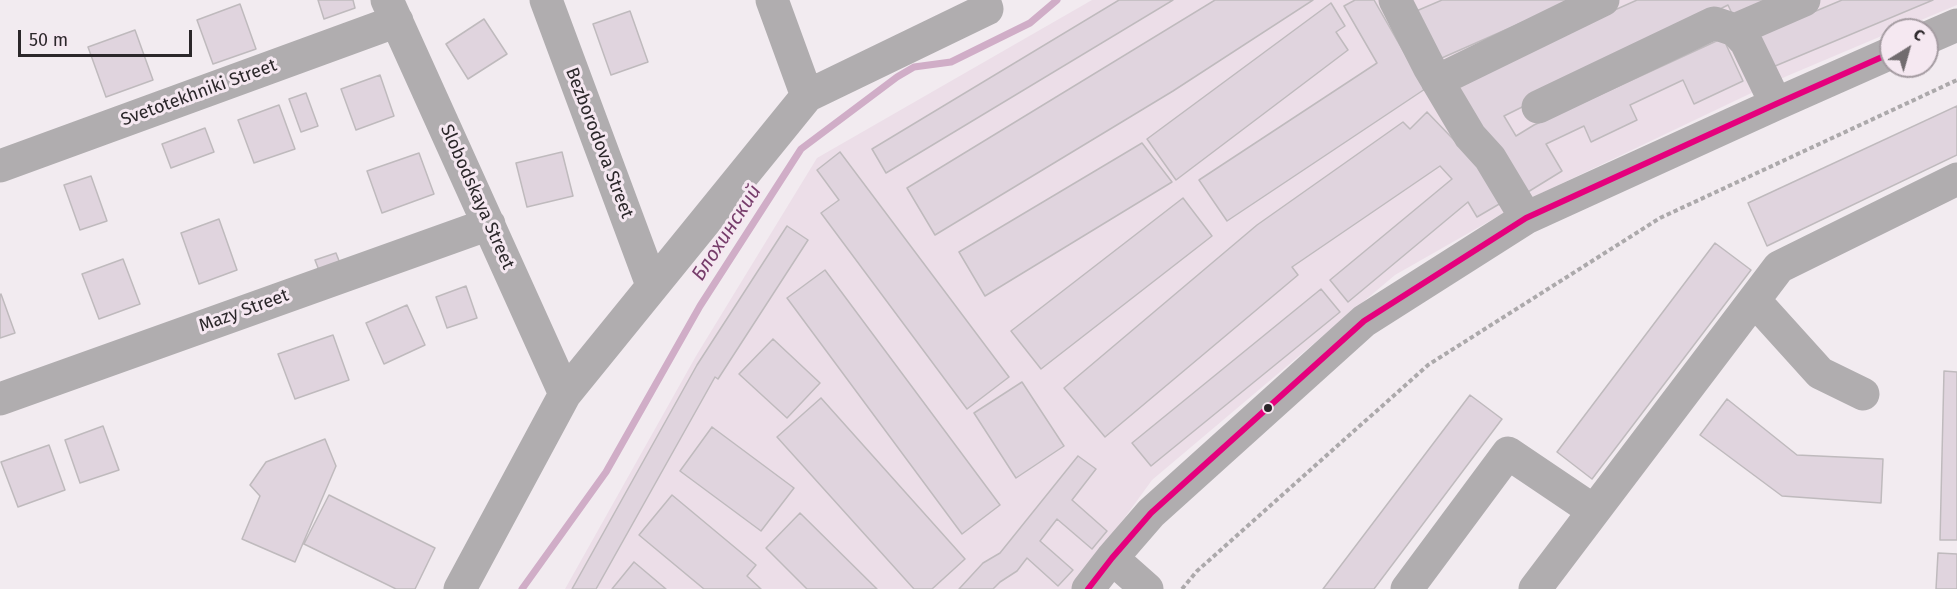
<!DOCTYPE html>
<meta charset="utf-8">
<style>
body{margin:0}
#map{position:relative;width:1957px;height:589px;overflow:hidden;background:#f2ebf0;font-family:"Fira Sans",sans-serif}
canvas{display:block}
.north{position:absolute;left:1879px;top:18px;width:60px;height:60px;box-sizing:border-box;background:#f5e8f1;border:2px solid #a49ba1;border-radius:50%;rotate:37deg;font-size:16px;font-weight:700;line-height:24px;text-align:center;color:#2b272a}
.north::after{content:'';display:block;margin:auto;width:21px;height:27px;background:#716c6f;clip-path:polygon(50% 0,100% 100%,50% 72%,0 100%)}
.scale{position:absolute;left:18px;top:30px;width:174px;height:27px;box-sizing:border-box;border:3px solid #2b272a;border-top:0;padding-left:8px;font-size:18px;line-height:21px;white-space:nowrap;color:#2b272a;-webkit-text-stroke:4px #f5e8f1;paint-order:stroke}
</style>
<div id="map">
<canvas width="1957" height="589"></canvas>
<div class="north">С</div>
<div class="scale">50 m</div>
</div>
<script>
const g = document.querySelector('canvas').getContext('2d');
g.lineJoin = 'round';
function fill(path, color) { g.fillStyle = color; g.fill(path, 'evenodd'); }
const shape = rows => new Path2D(rows.map(r => 'M' + r).join(''));
function trace(path, color, width, dash) { g.strokeStyle = color; g.lineWidth = width; g.lineCap = dash ? 'butt' : 'round'; g.setLineDash(dash || []); g.stroke(path); }
function write(font, color, halo, rows, align = 'center') {
  g.font = font + ' "Fira Sans",sans-serif'; g.lineWidth = 6; g.setLineDash([]); g.textBaseline = 'middle'; g.strokeStyle = halo; g.fillStyle = color; for (const [text, x, y, turn = 0] of rows) {
    g.save(); g.translate(x, y); g.rotate((+turn || 0) * Math.PI / 180); g.textAlign = isNaN(turn) ? turn : align; if (halo) g.strokeText(text, 0, 0); g.fillText(text, 0, 0); g.restore();
  }
}
fill(shape([
 [1092,0,1957,0,1957,5,1897,30,1891,30,1891,32,1787,76,1523,202,1395,275,1152,480,1073,589,565,589,696,356,817,158]
]), '#ecdee8');
trace(shape([
 [522,589,606,472,700,306,801,149,897,77,914,67,951,62,1030,23,1057,0]
]), '#d0adc7', 7);
const building = shape([
 [318,0,353,0,355,8,324,19,318,0],
 [1119,0,1173,0,886,173,872,149,1119,0],
 [1215,0,1313,0,1173,91,935,235,907,188,1215,0],
 [1355,0,1374,0,1425,89,1227,221,1199,180,1377,63,1344,6,1355,0],
 [1442,0,1573,0,1435,61,1414,12,1442,0],
 [1637,0,1773,0,1735,20,1728,5,1504,116,1516,136,1534,125,1723,38,1743,81,1694,104,1683,80,1630,105,1637,120,1591,142,1584,126,1546,144,1562,171,1523,195,1454,82,1637,0],
 [1842,0,1933,0,1768,69,1754,37,1842,0],
 [1331,3,1345,26,1336,32,1348,50,1176,180,1147,139,1331,3],
 [240,4,256,49,213,64,197,20,240,4],
 [630,11,648,62,611,75,593,24,630,11],
 [484,19,507,54,468,79,446,44,484,19],
 [135,30,153,80,106,97,88,47,135,30],
 [380,75,394,116,356,130,341,89,380,75],
 [306,93,318,126,301,132,289,99,306,93],
 [279,105,295,149,254,163,238,120,279,105],
 [1957,106,1957,155,1767,246,1748,203,1957,106],
 [1427,112,1479,166,1501,203,1477,217,1468,202,1348,302,1330,280,1452,179,1440,166,1292,267,1298,275,1105,437,1064,388,1257,225,1403,122,1410,129,1427,112],
 [205,128,214,152,171,168,162,144,205,128],
 [1142,143,1172,182,985,296,959,252,1142,143],
 [562,152,573,196,527,207,516,163,562,152],
 [840,152,1009,377,967,409,821,213,839,200,817,170,840,152],
 [419,153,434,194,382,213,367,171,419,153],
 [91,176,107,221,80,230,64,185,91,176],
 [1183,198,1212,236,1041,369,1011,331,1183,198],
 [219,219,237,270,199,284,181,233,219,219],
 [787,226,808,240,718,379,715,377,596,589,572,589,697,365,787,226],
 [1715,243,1751,270,1592,479,1557,452,1715,243],
 [336,253,341,266,320,273,315,260,336,253],
 [123,259,140,304,99,319,82,274,123,259],
 [825,270,1000,505,962,534,787,298,825,270],
 [466,286,477,318,447,328,436,297,466,286],
 [1321,289,1340,312,1151,466,1132,443,1321,289],
 [1,294,15,333,0,338,0,295,1,294],
 [407,305,425,345,384,364,366,323,407,305],
 [333,335,349,380,295,399,278,354,333,335],
 [773,339,820,383,787,418,739,374,773,339],
 [1944,371,1957,372,1957,540,1940,540,1944,371],
 [1022,382,1064,446,1016,478,974,413,1022,382],
 [1470,395,1502,419,1374,589,1323,589,1470,395],
 [821,398,965,559,932,589,914,589,777,437,821,398],
 [1727,399,1797,455,1883,459,1881,503,1782,496,1700,435,1727,399],
 [103,426,119,470,80,483,65,440,103,426],
 [712,427,794,488,761,531,680,471,712,427],
 [325,439,336,466,295,562,242,539,260,496,250,485,266,462,325,439],
 [49,445,65,490,18,507,1,462,49,445],
 [1078,456,1096,469,1072,500,1107,531,1092,549,1057,519,1040,541,1073,570,1058,586,1027,558,1017,571,1000,582,993,589,959,589,983,563,1000,553,1078,456],
 [329,495,435,548,415,589,396,589,304,544,329,495],
 [672,495,756,565,747,576,761,589,704,589,639,535,672,495],
 [800,513,877,589,807,589,766,548,800,513],
 [1938,553,1957,554,1957,589,1936,589,1938,553],
 [634,562,666,589,612,589,634,562]
]);
fill(building, '#e0d4de');
trace(building, '#bfbabd', 1.5);
trace(shape([
 [1182,589,1197,571,1428,365,1660,218,1957,80]
]), '#aca9ab', 4, [4.5, 3]);
trace(shape([
 [387,0,565,394],
 [546,0,652,285],
 [772,0,807,96],
 [1395,0,1429,67,1470,136,1490,158,1526,218],
 [1735,30,1804,0],
 [1927,38,1957,25],
 [1437,81,1603,0],
 [1538,107,1714,23,1735,30,1746,42,1776,104],
 [0,166,397,21],
 [1754,300,1820,373,1863,394],
 [0,399,489,224],
 [1112,558,1147,589],
 [460,589,565,394,807,96,987,9,984,0],
 [1088,589,1112,558,1151,513,1364,321,1526,218,1776,104,1891,53],
 [1407,589,1508,453,1594,511,1779,267,1957,179],
 [1535,589,1594,511]
]), '#b0adaf', 33);
trace(shape([
 [1088,589,1112,558,1151,513,1364,321,1526,218,1776,104,1891,53]
]), '#e5007d', 6);
for (const [x, y, r, color] of [
 [1268,408,5,"#2b272a"]
]) { const dot = new Path2D(); dot.arc(x, y, r, 0, 2 * Math.PI); g.fillStyle = color; g.fill(dot); trace(dot, '#f5e8f1', 2); }
write('18px', '#2b272a', '#f5e8f1', [
 ["Svetotekhniki Street",199,93,-20],
 ["Bezborodova Street",599,143,69],
 ["Slobodskaya Street",477,197,66],
 ["Mazy Street",244,311,-20]
]);
write('italic 20px', '#773d6b', '#f5e8f1', [
 ["Блохинский",727,233,-57]
]);
</script>
